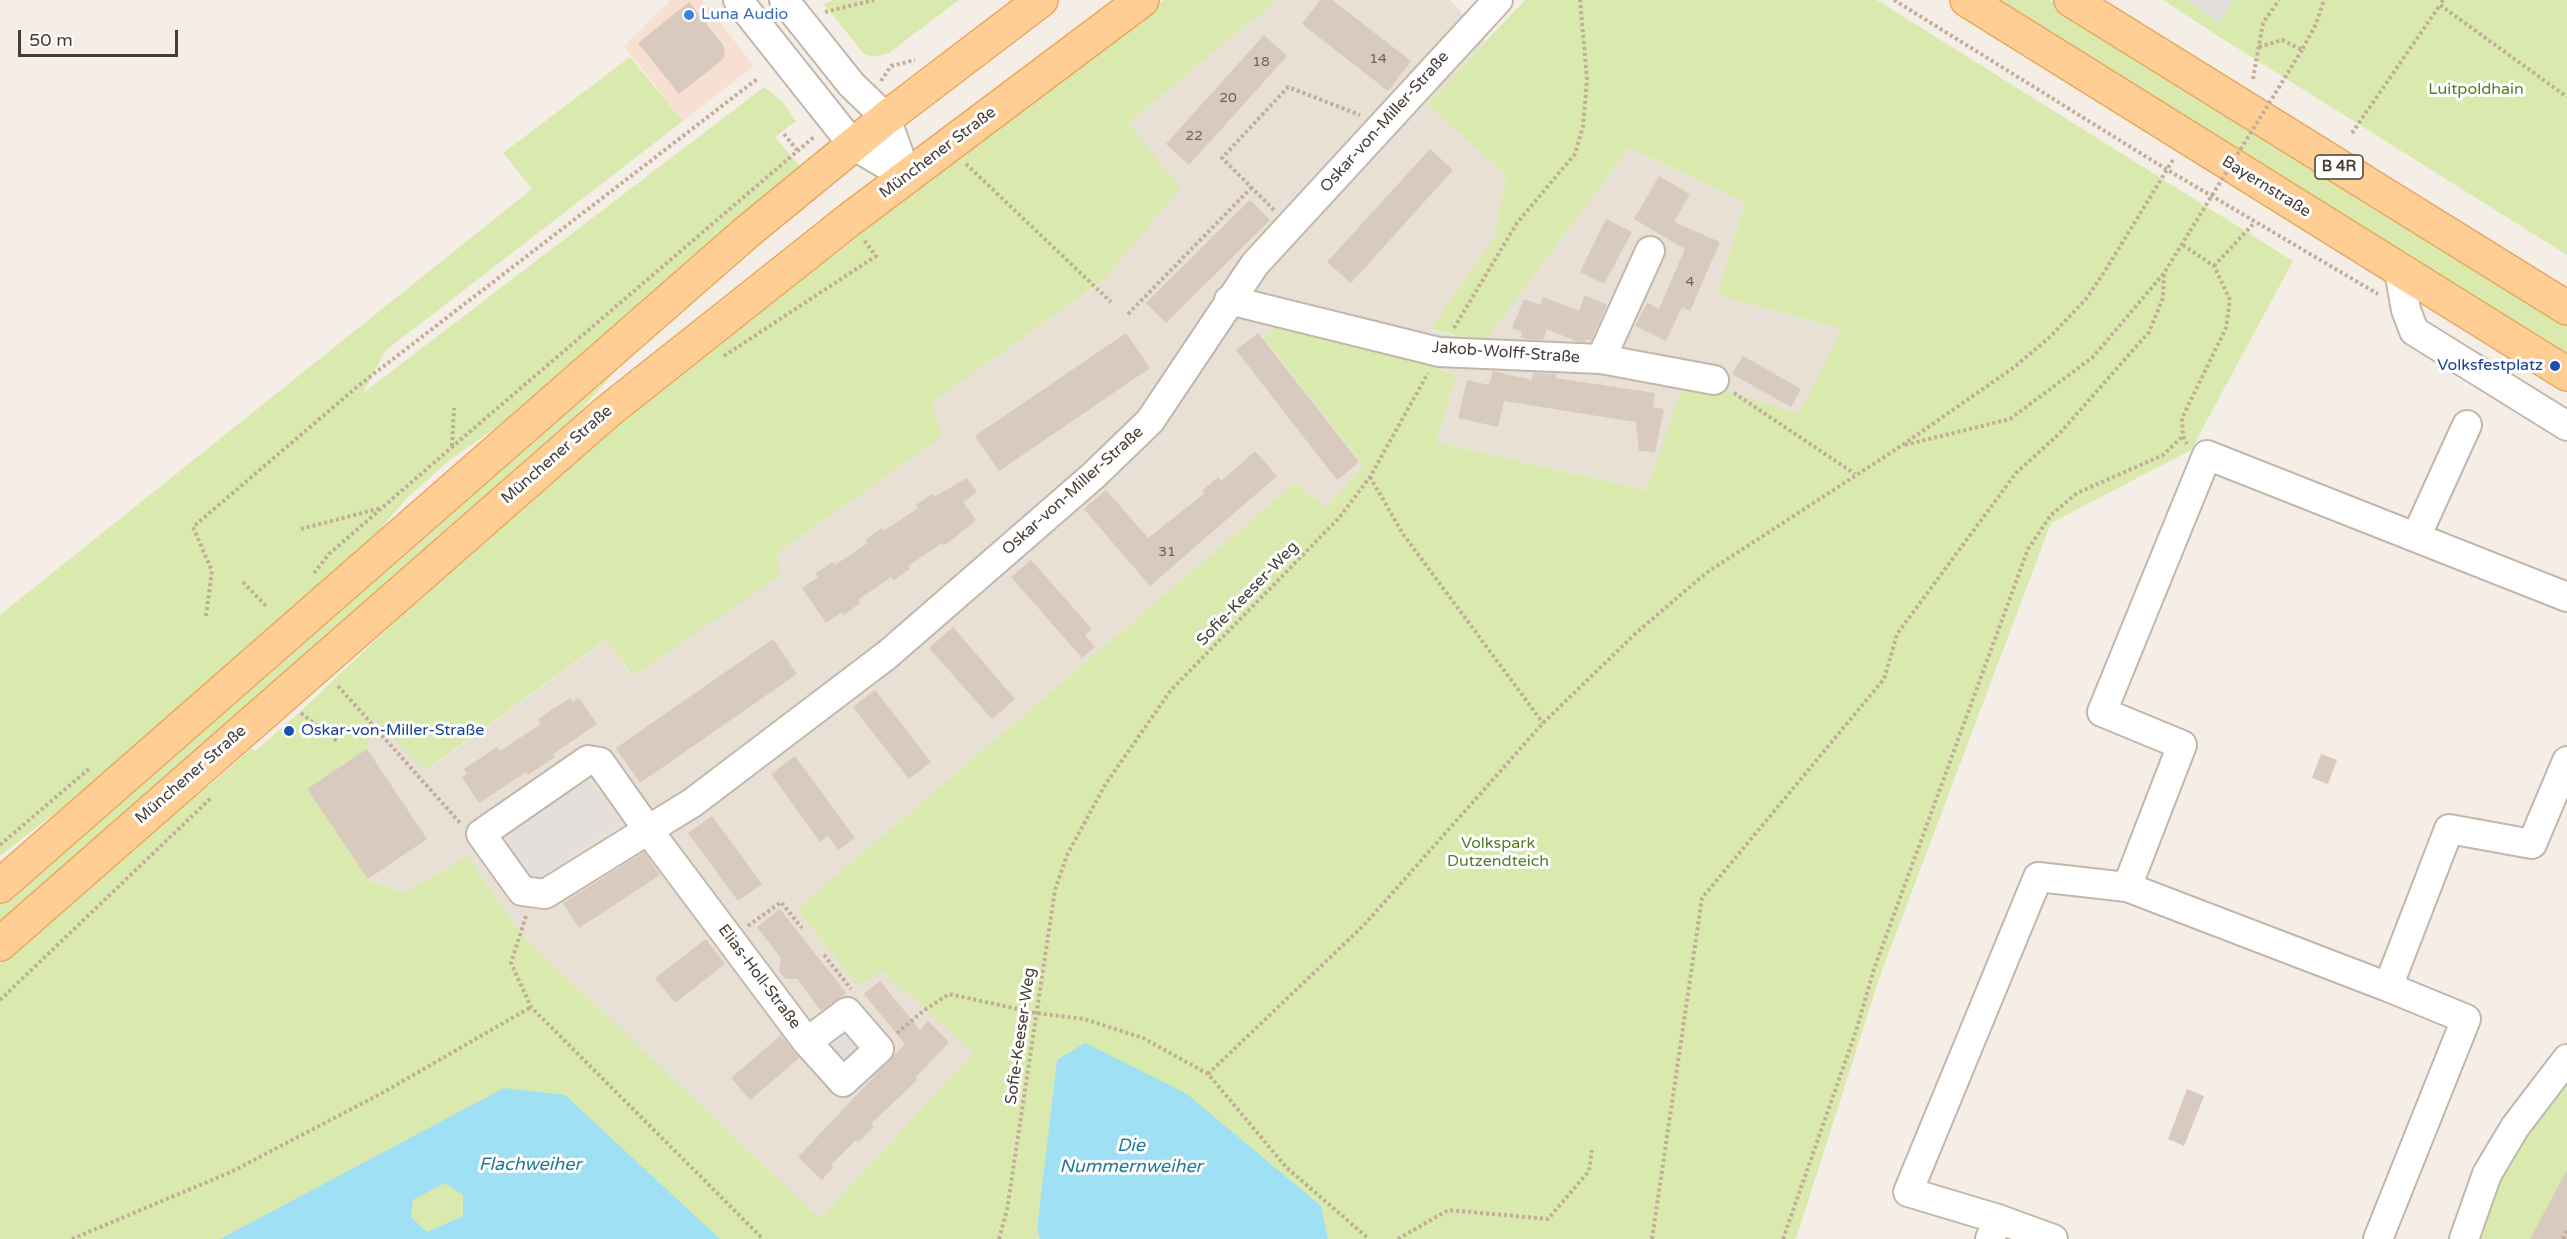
<!DOCTYPE html>
<meta charset="utf-8">
<style>
body{margin:0}
#map{position:relative;width:2567px;height:1239px;overflow:hidden;background:#f4eee7;font-family:"Varela Round",sans-serif}
canvas{display:block}
.scale{position:absolute;left:18px;top:30px;width:160px;height:27px;box-sizing:border-box;border:3px solid #483d35;border-top:0;padding-left:8px;font-size:18px;line-height:21px;white-space:nowrap;color:#483d35;-webkit-text-stroke:4px #fff;paint-order:stroke}
</style>
<div id="map">
<canvas width="2567" height="1239"></canvas>
<div class="scale">50 m</div>
</div>
<script>
const g = document.querySelector('canvas').getContext('2d');
g.lineJoin = 'round';
function fill(path, color) { g.fillStyle = color; g.fill(path, 'evenodd'); }
const shape = rows => new Path2D(rows.map(r => 'M' + r).join(''));
function trace(path, color, width, dash) { g.strokeStyle = color; g.lineWidth = width; g.lineCap = dash ? 'butt' : 'round'; g.setLineDash(dash || []); g.stroke(path); }
function write(font, color, halo, rows, align = 'center') {
  g.font = font + ' "Varela Round",sans-serif'; g.lineWidth = 6; g.setLineDash([]); g.textBaseline = 'middle'; g.strokeStyle = halo; g.fillStyle = color; for (const [text, x, y, turn = 0] of rows) {
    g.save(); g.translate(x, y); g.rotate((+turn || 0) * Math.PI / 180); g.textAlign = isNaN(turn) ? turn : align; if (halo) g.strokeText(text, 0, 0); g.fillText(text, 0, 0); g.restore();
  }
}
fill(shape([
 [1277,0,1450,0,1486,41,1427,104,1506,175,1495,236,1431,330,1484,342,1629,148,1745,202,1717,295,1842,329,1799,415,1685,377,1648,490,1436,442,1457,375,1284,319,1263,337,1363,465,1327,507,1295,483,797,909,858,986,881,969,974,1052,820,1219,521,934,469,857,405,893,368,879,307,789,371,715,427,770,608,639,632,676,777,553,941,436,931,402,1104,281,1128,123]
]), '#e8dfd5');
fill(shape([
 [671,0,702,0,754,66,683,121,624,46]
]), '#f7e0d1');
fill(shape([
 [833,0,959,0,889,53,872,57,863,53,824,4],
 [1164,0,1277,0,1128,123,1180,188,1103,281,932,402,942,436,777,553,779,576,633,676,607,639,426,770,371,716,367,749,307,789,369,880,405,893,468,856,521,934,820,1219,974,1052,881,970,858,986,797,909,1295,483,1327,507,1363,465,1263,337,1284,319,1457,375,1436,442,1647,490,1685,377,1799,414,1842,329,1717,295,1745,202,1629,148,1484,342,1431,329,1495,236,1506,175,1427,104,1525,0,1877,0,2293,261,2191,450,2051,523,1880,976,1796,1239,0,1239,0,956,165,811,210,785,252,748,255,751,302,710,564,461,676,369],
 [1990,0,2050,0,2567,322,2567,359],
 [2163,0,2567,0,2567,255,2218,36],
 [630,57,683,121,385,351,363,393,764,87,783,102,796,121,775,137,800,166,790,177,533,402,451,459,406,499,362,550,109,771,0,856,0,615,532,189,503,153],
 [628,357,564,429,0,927,0,898],
 [2567,1042,2567,1239,2447,1239,2468,1186,2533,1083]
]), '#daeaae');
fill(shape([
 [2187,0,2233,0,2219,23],
 [586,778,616,822,535,879,504,835],
 [845,1018,872,1047,847,1070,820,1040]
]), '#e2dfdc');
fill(shape([
 [1085,1043,1187,1094,1321,1206,1328,1239,1040,1239,1037,1230,1057,1060],
 [504,1088,565,1095,720,1239,220,1239],
 [445,1183,463,1195,463,1216,427,1232,411,1217,413,1200]
]), '#a0e0f4');
fill(shape([
 [1320,0,1332,0,1411,61,1388,91,1302,24],
 [689,2,723,45,725,54,722,60,679,94,638,43],
 [1264,35,1287,56,1189,165,1166,144],
 [1430,149,1453,170,1351,283,1327,262],
 [1659,176,1690,194,1674,222,1720,242,1690,311,1682,307,1666,341,1635,326,1647,303,1659,309,1685,249,1634,219],
 [1250,200,1270,220,1166,323,1146,303],
 [1606,219,1632,232,1604,284,1580,272],
 [1585,295,1607,305,1591,341,1586,339,1585,342,1575,341,1547,329,1543,340,1527,339,1521,337,1522,332,1512,328,1524,299,1540,305,1543,297,1579,311],
 [1126,333,1150,368,999,471,975,436],
 [1258,333,1359,462,1337,480,1236,350],
 [1743,356,1801,389,1791,407,1732,374],
 [1493,371,1532,380,1533,373,1556,374,1555,378,1655,393,1653,407,1664,409,1655,452,1639,451,1636,422,1610,418,1504,401,1498,427,1458,418,1467,380,1489,385],
 [1255,451,1277,476,1150,586,1084,509,1106,490,1148,538,1204,494,1202,491,1218,477,1221,481],
 [967,478,977,492,963,502,976,520,952,540,944,545,942,543,908,566,910,569,894,580,891,577,858,600,860,603,844,615,842,612,826,623,802,588,818,577,815,574,832,562,835,565,868,543,865,540,882,528,884,531,918,508,916,505,932,494,934,497],
 [1031,560,1092,629,1085,635,1095,647,1082,658,1011,577],
 [953,627,1015,699,992,719,929,648],
 [773,639,797,674,640,783,616,748],
 [875,690,931,762,909,779,853,707],
 [570,698,573,702,579,698,597,724,553,754,555,757,528,775,526,772,479,803,462,777,467,774,464,769,497,747,500,751,541,724,538,719],
 [367,749,427,839,368,879,307,789],
 [2321,754,2337,760,2328,784,2312,778],
 [795,756,855,838,838,850,828,836,820,842,771,774],
 [712,816,762,884,738,901,688,833],
 [644,852,660,875,579,928,563,903],
 [780,909,846,993,821,1011,797,979,786,979,779,971,781,958,757,927],
 [706,939,725,964,675,1003,655,978],
 [880,981,920,1030,928,1021,949,1042,915,1078,917,1080,871,1124,874,1126,858,1143,856,1140,831,1165,833,1168,822,1180,798,1157,905,1044,864,994],
 [781,1035,799,1058,750,1100,731,1078],
 [2187,1089,2204,1096,2184,1146,2168,1139],
 [2567,1170,2567,1239,2530,1239]
]), '#d9cabf');
const minor = shape([
 [738,0,853,145,907,177],
 [784,0,851,84,886,118,907,177],
 [2399,270,2406,310,2414,331,2567,426],
 [1229,300,1439,352,1601,359,1714,380],
 [1601,359,1650,251],
 [2416,537,2467,425],
 [2127,887,2388,987],
 [807,1042,847,1012,879,1049,843,1082,807,1042,648,830,600,762,588,760,481,834,522,891,545,894,648,830,692,803,887,655,1093,476,1150,421,1255,264,1498,0],
 [1998,1219,2053,1239],
 [1990,1239,1998,1219,1908,1192,2038,877,2127,887,2182,745,2102,712,2207,455,2567,597],
 [2378,1239,2466,1019,2388,987,2449,829,2532,844,2567,761],
 [2464,1239,2487,1174,2515,1127,2567,1059]
]);
const major = shape([
 [1967,0,2567,374],
 [2071,0,2567,308],
 [0,886,747,232,886,118,1041,0],
 [0,944,607,412,849,220,1142,0]
]);
trace(minor, '#c3b7ac', 32);
trace(major, '#e9a860', 36);
trace(shape([
 [1894,0,2166,169,2378,294],
 [2443,0,2440,5,2567,97],
 [825,12,874,0],
 [2259,47,2282,40,2302,50,2316,24,2324,0],
 [2253,79,2263,23,2279,0],
 [881,81,891,66,915,60],
 [2352,133,2440,5],
 [784,134,797,150],
 [966,164,1111,302],
 [1274,210,1222,158,1288,87,1360,115],
 [2183,245,2214,266,2230,300,2226,328,2182,418,2183,436,2187,444],
 [2214,266,2255,222],
 [1128,314,1252,187],
 [1454,328,1517,223,1575,154,1583,126,1587,79,1580,0],
 [724,356,876,256,864,240],
 [1734,393,1855,474],
 [1905,445,2010,419,2093,357,2164,273,2190,231],
 [452,446,454,408],
 [1370,477,1403,534,1543,723],
 [301,529,381,508],
 [314,573,329,554,452,447,815,136],
 [243,582,266,606],
 [206,616,212,571,193,527,358,386,757,79],
 [338,686,461,824],
 [301,713,338,742],
 [0,845,90,768],
 [526,916,511,963,531,1007,763,1239],
 [748,926,781,902,802,928],
 [824,955,851,989],
 [0,1000,212,797],
 [897,1033,923,1011,949,994,1036,1013,1084,1019,1143,1038,1208,1074,1287,1168,1369,1239],
 [1208,1074,1364,925,1543,723,1636,633,1706,573,1901,446,2013,368,2050,337,2086,299,2105,271,2174,158],
 [72,1239,231,1172,382,1093,531,1007],
 [999,1239,1007,1210,1055,890,1067,855,1105,785,1171,690,1338,519,1370,477,1428,373],
 [1398,1239,1448,1210,1548,1219,1589,1171,1592,1150],
 [1652,1239,1702,898,1884,679,1897,634,2016,473,2060,433,2149,332,2163,298,2164,273],
 [1783,1239,1857,1028,1874,969,2028,549,2051,515,2077,493,2163,455,2183,436],
 [2563,1239,2567,1231]
]), '#c3ad99', 4, [3, 3]);
trace(minor, '#fff', 28);
trace(major, '#ffce95', 33);
trace(shape([
 [2190,231,2302,50]
]), '#c3ad99', 4, [3, 3]);
for (const [x, y, r, color] of [
 [689,15,6,"#3f7fe0"],
 [2555,366,6,"#1a4fb4"],
 [289,731,6,"#1a4fb4"]
]) { const dot = new Path2D(); dot.arc(x, y, r, 0, 2 * Math.PI); g.fillStyle = color; g.fill(dot); trace(dot, '#fff', 2); }
write('14px', '#6c6058', null, [
 ["14",1378,59],
 ["18",1261,62],
 ["20",1228,98],
 ["22",1194,136],
 ["4",1690,282],
 ["31",1167,552]
]);
for (const [x, y, w] of [
 [2339,167,48]
]) { const box = new Path2D(); box.roundRect(x - w / 2, y - 12, w, 24, 4.5); g.fillStyle = '#fff'; g.fill(box); trace(box, '#483d35', 1.5); }
write('bold 15px', '#483d35', null, [
 ["B 4R",2339,167]
]);
write('16px', '#366cbe', '#fff', [
 ["Luna Audio",701,15]
], 'left');
write('16px', '#567d26', '#fff', [
 ["Luitpoldhain",2476,90],
 ["Volkspark",1498,844],
 ["Dutzendteich",1498,862]
]);
write('16px', '#483d35', '#fff', [
 ["Oskar-von-Miller-Straße",1385,122,-48],
 ["Münchener Straße",938,153,-37],
 ["Bayernstraße",2266,187,32],
 ["Jakob-Wolff-Straße",1506,353,4],
 ["Münchener Straße",557,455,-41],
 ["Oskar-von-Miller-Straße",1073,491,-42],
 ["Sofie-Keeser-Weg",1248,594,-46],
 ["Münchener Straße",191,775,-41],
 ["Elias-Holl-Straße",759,977,53],
 ["Sofie-Keeser-Weg",1021,1036,-82]
]);
write('16px', '#164399', '#fff', [
 ["Volksfestplatz",2543,366],
 ["Oskar-von-Miller-Straße",301,731,"left"]
], 'right');
write('italic 18px', '#247b97', '#fff', [
 ["Die",1131,1146],
 ["Nummernweiher",1131,1167],
 ["Flachweiher",530,1165]
]);
</script>
